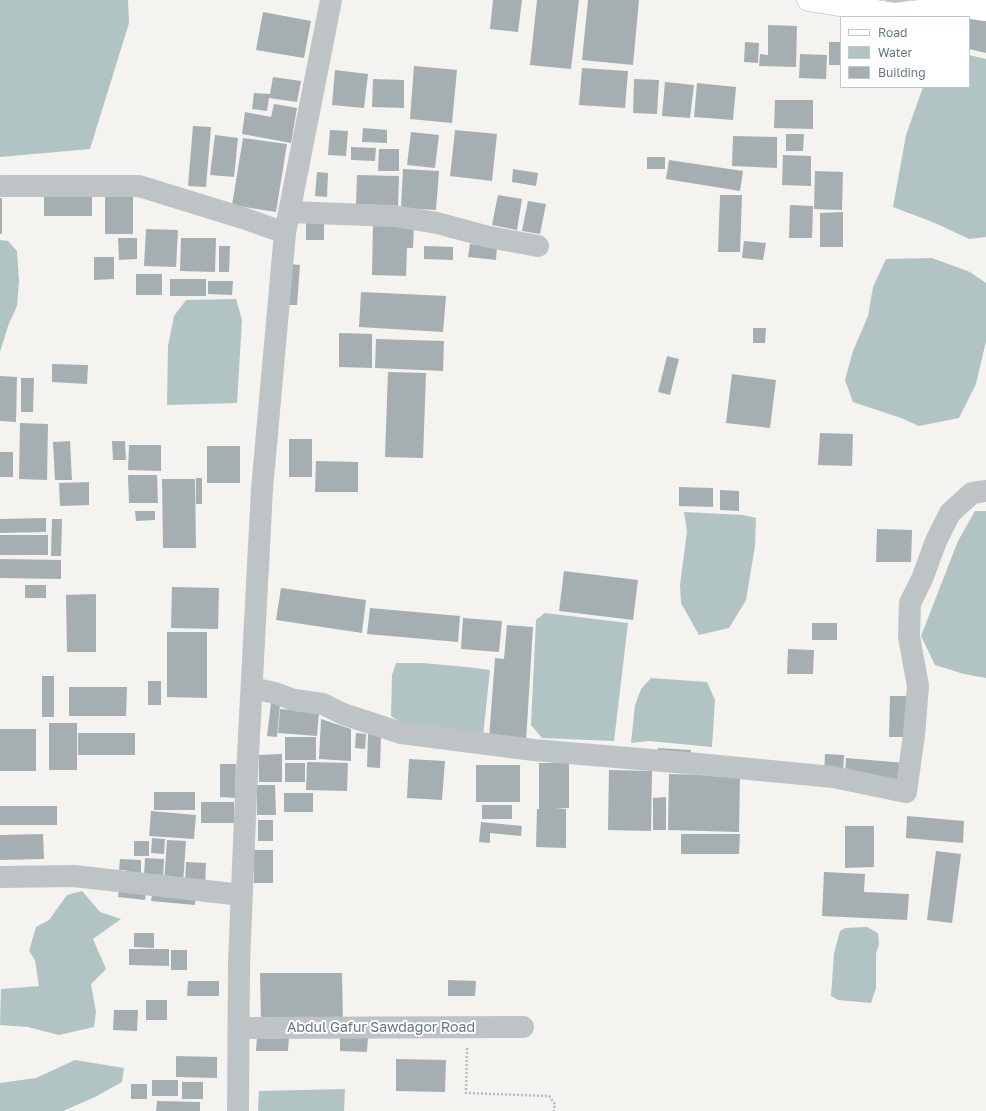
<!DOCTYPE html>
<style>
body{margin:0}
#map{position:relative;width:986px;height:1111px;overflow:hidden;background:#f4f3ef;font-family:"Golos Text",sans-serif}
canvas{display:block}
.legend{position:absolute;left:840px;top:16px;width:130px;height:72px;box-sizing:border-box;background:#fff;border:1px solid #c0c9cd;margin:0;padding:5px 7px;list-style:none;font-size:12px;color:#627981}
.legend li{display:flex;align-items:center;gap:8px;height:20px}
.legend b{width:20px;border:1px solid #c0c9cd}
</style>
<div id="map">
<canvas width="986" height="1111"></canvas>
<ul class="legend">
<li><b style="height:5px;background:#fff"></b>Road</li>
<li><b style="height:11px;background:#b2c3c4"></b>Water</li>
<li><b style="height:11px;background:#a5afb2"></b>Building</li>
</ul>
</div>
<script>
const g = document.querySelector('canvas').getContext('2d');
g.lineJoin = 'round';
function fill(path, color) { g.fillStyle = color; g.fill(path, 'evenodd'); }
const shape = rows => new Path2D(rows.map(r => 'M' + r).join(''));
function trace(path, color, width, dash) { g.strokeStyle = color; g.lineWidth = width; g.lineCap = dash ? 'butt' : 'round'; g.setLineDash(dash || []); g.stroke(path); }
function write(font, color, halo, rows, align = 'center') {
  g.font = font + ' "Golos Text",sans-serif'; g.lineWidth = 4; g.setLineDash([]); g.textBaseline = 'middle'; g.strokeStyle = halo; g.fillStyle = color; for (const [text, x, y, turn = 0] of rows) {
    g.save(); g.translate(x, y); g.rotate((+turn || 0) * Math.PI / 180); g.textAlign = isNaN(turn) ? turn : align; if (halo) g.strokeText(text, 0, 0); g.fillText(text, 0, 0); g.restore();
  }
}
fill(shape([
 [0,0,128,0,129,23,90,149,0,157],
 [969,55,986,59,986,237,969,239,935,223,893,207,906,135,923,87,969,87],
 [0,240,8,241,17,251,19,281,17,306,8,326,0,352],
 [932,258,970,272,986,283,986,341,976,384,959,418,919,426,901,418,853,402,845,380,853,351,868,316,873,287,886,259],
 [236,299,242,320,237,403,167,405,168,346,174,316,186,300],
 [975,511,986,511,986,678,964,674,935,665,921,636,958,541],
 [684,512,743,515,756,518,755,546,746,600,729,628,699,635,681,603,680,585,687,531],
 [545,613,628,623,614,741,542,738,531,725,536,620],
 [396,663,422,663,467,667,490,670,483,736,405,725,391,716,392,675],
 [651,678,707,682,715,700,712,747,649,741,631,743,635,705,641,689],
 [82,891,100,912,121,919,93,939,106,969,91,984,96,1012,94,1027,59,1035,28,1027,0,1025,1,989,39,986,35,960,29,951,36,927,49,920,67,895],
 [867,927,878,933,879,944,876,954,876,988,871,1003,838,1000,831,996,834,953,840,931,845,928],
 [75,1060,124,1068,122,1082,95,1097,63,1111,0,1111,0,1083,36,1078],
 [345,1089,344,1111,258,1111,259,1091]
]), '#b2c3c4');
fill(shape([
 [493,0,522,0,518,32,490,29],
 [537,0,579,0,571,69,530,65],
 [588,0,639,0,633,65,582,60],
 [263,12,311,21,304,58,256,50],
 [986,16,986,53,969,49,969,17],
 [768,25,797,26,796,67,759,66,760,54,768,55],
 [745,42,759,43,758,63,744,62],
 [829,42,841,42,841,65,829,65],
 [800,54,827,55,826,79,799,78],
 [414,66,457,70,452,123,410,119],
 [582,68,628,71,625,108,579,105],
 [335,70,368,74,364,108,332,105],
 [273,77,301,81,297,102,269,98,267,111,252,109,254,93,270,94],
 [373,79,404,80,404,108,372,107],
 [634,79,659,80,657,114,633,113],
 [665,82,694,85,690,118,662,116],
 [697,83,736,87,733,120,694,117],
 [775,100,813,100,813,129,774,128],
 [274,104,297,108,291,143,242,134,245,112,271,117],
 [193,126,211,127,206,187,188,186],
 [363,128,387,130,387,143,362,142],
 [330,130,348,131,346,156,328,155],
 [455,130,497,134,492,181,450,176],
 [411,132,439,135,435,168,407,165],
 [786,134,804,134,803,151,786,151],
 [215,135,238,138,234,177,210,175],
 [733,136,777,137,777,168,732,166],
 [243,138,287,144,276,212,232,205],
 [351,147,376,148,375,161,351,160],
 [379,149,399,149,399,171,378,171],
 [783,155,811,156,811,186,782,185],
 [647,157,665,157,665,169,647,169],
 [669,160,743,171,740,191,666,179],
 [403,169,439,171,436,210,401,208],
 [513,169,538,173,536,186,512,182],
 [815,171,843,172,842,210,814,209],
 [317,172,328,173,327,197,315,196],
 [357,175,399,176,398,207,356,206],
 [44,189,92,189,92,216,44,216],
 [498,195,522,199,517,230,492,225],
 [720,195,742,195,740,252,718,252],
 [105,196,133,196,133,234,105,234],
 [0,198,2,198,2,234,0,234],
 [528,201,546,204,540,234,522,231],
 [790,205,813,206,812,238,789,238],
 [843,212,843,247,820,247,820,213],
 [306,221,324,221,324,240,306,240],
 [373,222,414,223,413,248,407,248,406,276,372,275],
 [146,229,178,230,176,267,144,266],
 [118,238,137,238,137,259,119,260],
 [181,238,216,238,215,272,180,271],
 [744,241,766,243,763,260,742,258],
 [470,244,497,247,496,260,468,257],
 [219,246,230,246,229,272,219,272],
 [424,246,453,247,453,260,424,259],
 [94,257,114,257,114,279,94,280],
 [291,264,300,265,297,305,288,305],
 [136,274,162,274,162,295,136,295],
 [170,279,206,279,206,296,170,296],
 [208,281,233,281,232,295,208,294],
 [361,292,446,296,443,332,359,327],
 [753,328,766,328,765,343,753,343],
 [339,333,372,334,372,368,339,367],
 [376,339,444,341,443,371,375,368],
 [667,356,679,359,670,395,658,392],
 [52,364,88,365,87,384,52,382],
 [388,372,426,373,423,458,385,457],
 [732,374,776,380,770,428,726,423],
 [0,376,17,377,16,422,0,421],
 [21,378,34,378,33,412,21,412],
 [20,423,48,424,47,480,19,479],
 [820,433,853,434,852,466,818,465],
 [289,439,312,439,312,477,289,477],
 [70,441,72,480,55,480,53,442],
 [112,441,125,441,126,460,113,460],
 [129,445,161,445,161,471,128,470],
 [207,446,240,446,240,483,207,483],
 [0,452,13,452,13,477,0,477],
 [316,461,358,462,358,492,315,492],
 [128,475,157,475,158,503,129,503],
 [196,478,202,478,202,504,196,504],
 [162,479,195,479,196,548,163,548],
 [89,482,89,505,60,506,59,483],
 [679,487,713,488,713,507,679,506],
 [720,490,739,491,739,511,720,510],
 [135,511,155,511,155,520,136,521],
 [46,518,46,532,0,533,0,519],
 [52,519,62,519,61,556,51,556],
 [877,529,912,530,911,562,876,562],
 [0,535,48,535,48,555,0,555],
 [0,559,61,560,61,579,0,578],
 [564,571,638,580,633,620,559,611],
 [25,585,46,585,46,598,25,598],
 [172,587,219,588,218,629,171,628],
 [281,588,366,600,362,633,276,620],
 [96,594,96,652,67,652,66,595],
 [370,608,460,616,458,642,367,634],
 [463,618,502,621,499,652,461,649],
 [812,623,837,623,837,640,812,640],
 [507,625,533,627,526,741,489,739,495,658,504,659],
 [167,632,207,632,207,698,167,697],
 [788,649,814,650,813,674,787,674],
 [42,676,54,676,54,717,42,717],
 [148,681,161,681,161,705,148,705],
 [69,687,127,687,126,716,69,716],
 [890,696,907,696,907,737,889,737],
 [271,703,280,704,277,737,267,736],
 [280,709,319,712,317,736,278,733],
 [321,719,351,729,351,761,319,759],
 [49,723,77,723,77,770,49,770],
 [0,729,36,729,36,771,0,771],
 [78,733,135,733,135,755,78,755],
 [356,733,366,734,365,749,355,748],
 [368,734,381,735,380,768,367,767],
 [285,737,316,737,316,760,285,760],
 [658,748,691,750,690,761,657,759],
 [282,754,282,782,259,782,259,755],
 [825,754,844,755,843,775,824,774],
 [846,758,905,763,903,782,845,777],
 [409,759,445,761,442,800,407,798],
 [307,762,348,763,347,791,306,790],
 [285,763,305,763,305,782,285,782],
 [539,763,569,763,569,808,556,808,566,809,566,848,536,847,537,809,539,809],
 [220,764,236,764,235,798,220,797],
 [476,765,520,765,520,802,476,802],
 [609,770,652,771,651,831,608,830],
 [669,774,740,776,739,832,668,830],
 [257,785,275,785,276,815,257,815],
 [154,792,195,792,195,810,154,810],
 [284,793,313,793,313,812,284,812],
 [666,797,666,830,653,830,653,798],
 [201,802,234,802,234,823,201,823],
 [482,805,512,805,512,819,482,819],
 [0,806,57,806,57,825,0,825],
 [151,811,196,815,194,839,149,836],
 [907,816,964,821,963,843,906,838],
 [258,820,273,820,273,841,258,841],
 [481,822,522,826,521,836,490,833,490,843,479,842],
 [845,826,874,826,874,867,845,868],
 [43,834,44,859,0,860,0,835],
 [681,834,740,834,739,854,681,854],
 [152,838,165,839,164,854,151,853],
 [167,840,186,841,183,883,164,882],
 [134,841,149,841,149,856,134,856],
 [254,850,273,850,273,883,254,883],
 [936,851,961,854,952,923,927,920],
 [145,858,164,859,163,877,144,876],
 [120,859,141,860,141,878,126,873,126,870,119,870],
 [186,862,206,863,205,885,185,884],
 [824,872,865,874,864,892,909,894,907,920,822,916],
 [120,882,147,885,145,900,118,897],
 [153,887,196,891,195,905,151,901],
 [134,933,154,933,154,948,134,947],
 [129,949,169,949,169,966,129,965],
 [171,950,187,950,187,970,171,970],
 [260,973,342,973,343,1023,261,1023],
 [448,980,476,981,475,996,448,996],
 [188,981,219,981,219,996,187,996],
 [146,1000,167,1000,167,1020,146,1020],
 [114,1010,138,1010,137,1031,113,1030],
 [257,1036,289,1037,288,1051,256,1051],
 [340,1036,368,1037,367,1052,340,1051],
 [176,1056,217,1057,217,1078,176,1077],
 [396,1059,446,1060,445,1092,396,1091],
 [152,1080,178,1080,178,1096,152,1096],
 [182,1082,203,1082,203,1099,182,1099],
 [131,1084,147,1084,147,1099,131,1099],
 [157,1101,200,1102,200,1111,156,1111]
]), '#a5afb2');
const major = shape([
 [808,0,895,14,958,6,986,10]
]);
trace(major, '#afb5b8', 23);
trace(shape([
 [467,1048,466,1093,549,1096,555,1104,554,1111]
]), '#b8bbbd', 2.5, [2, 2]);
trace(shape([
 [895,14,897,0],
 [2,186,139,186,246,219,285,233],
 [289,212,394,216,437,223,489,237,538,246],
 [252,688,275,693,294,700,323,704,343,714,401,733,534,750,698,764,833,777,906,792,914,735,918,686,909,637,910,603,922,579,936,541,950,513,972,493,986,491],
 [0,877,74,876,242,895],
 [239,1028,523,1027],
 [238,1111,239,963,246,793,262,489,285,233,331,0]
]), '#bec3c5', 22);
trace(major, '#fff', 22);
write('14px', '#627981', '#fff', [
 ["Abdul Gafur Sawdagor Road",381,1028]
]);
</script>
